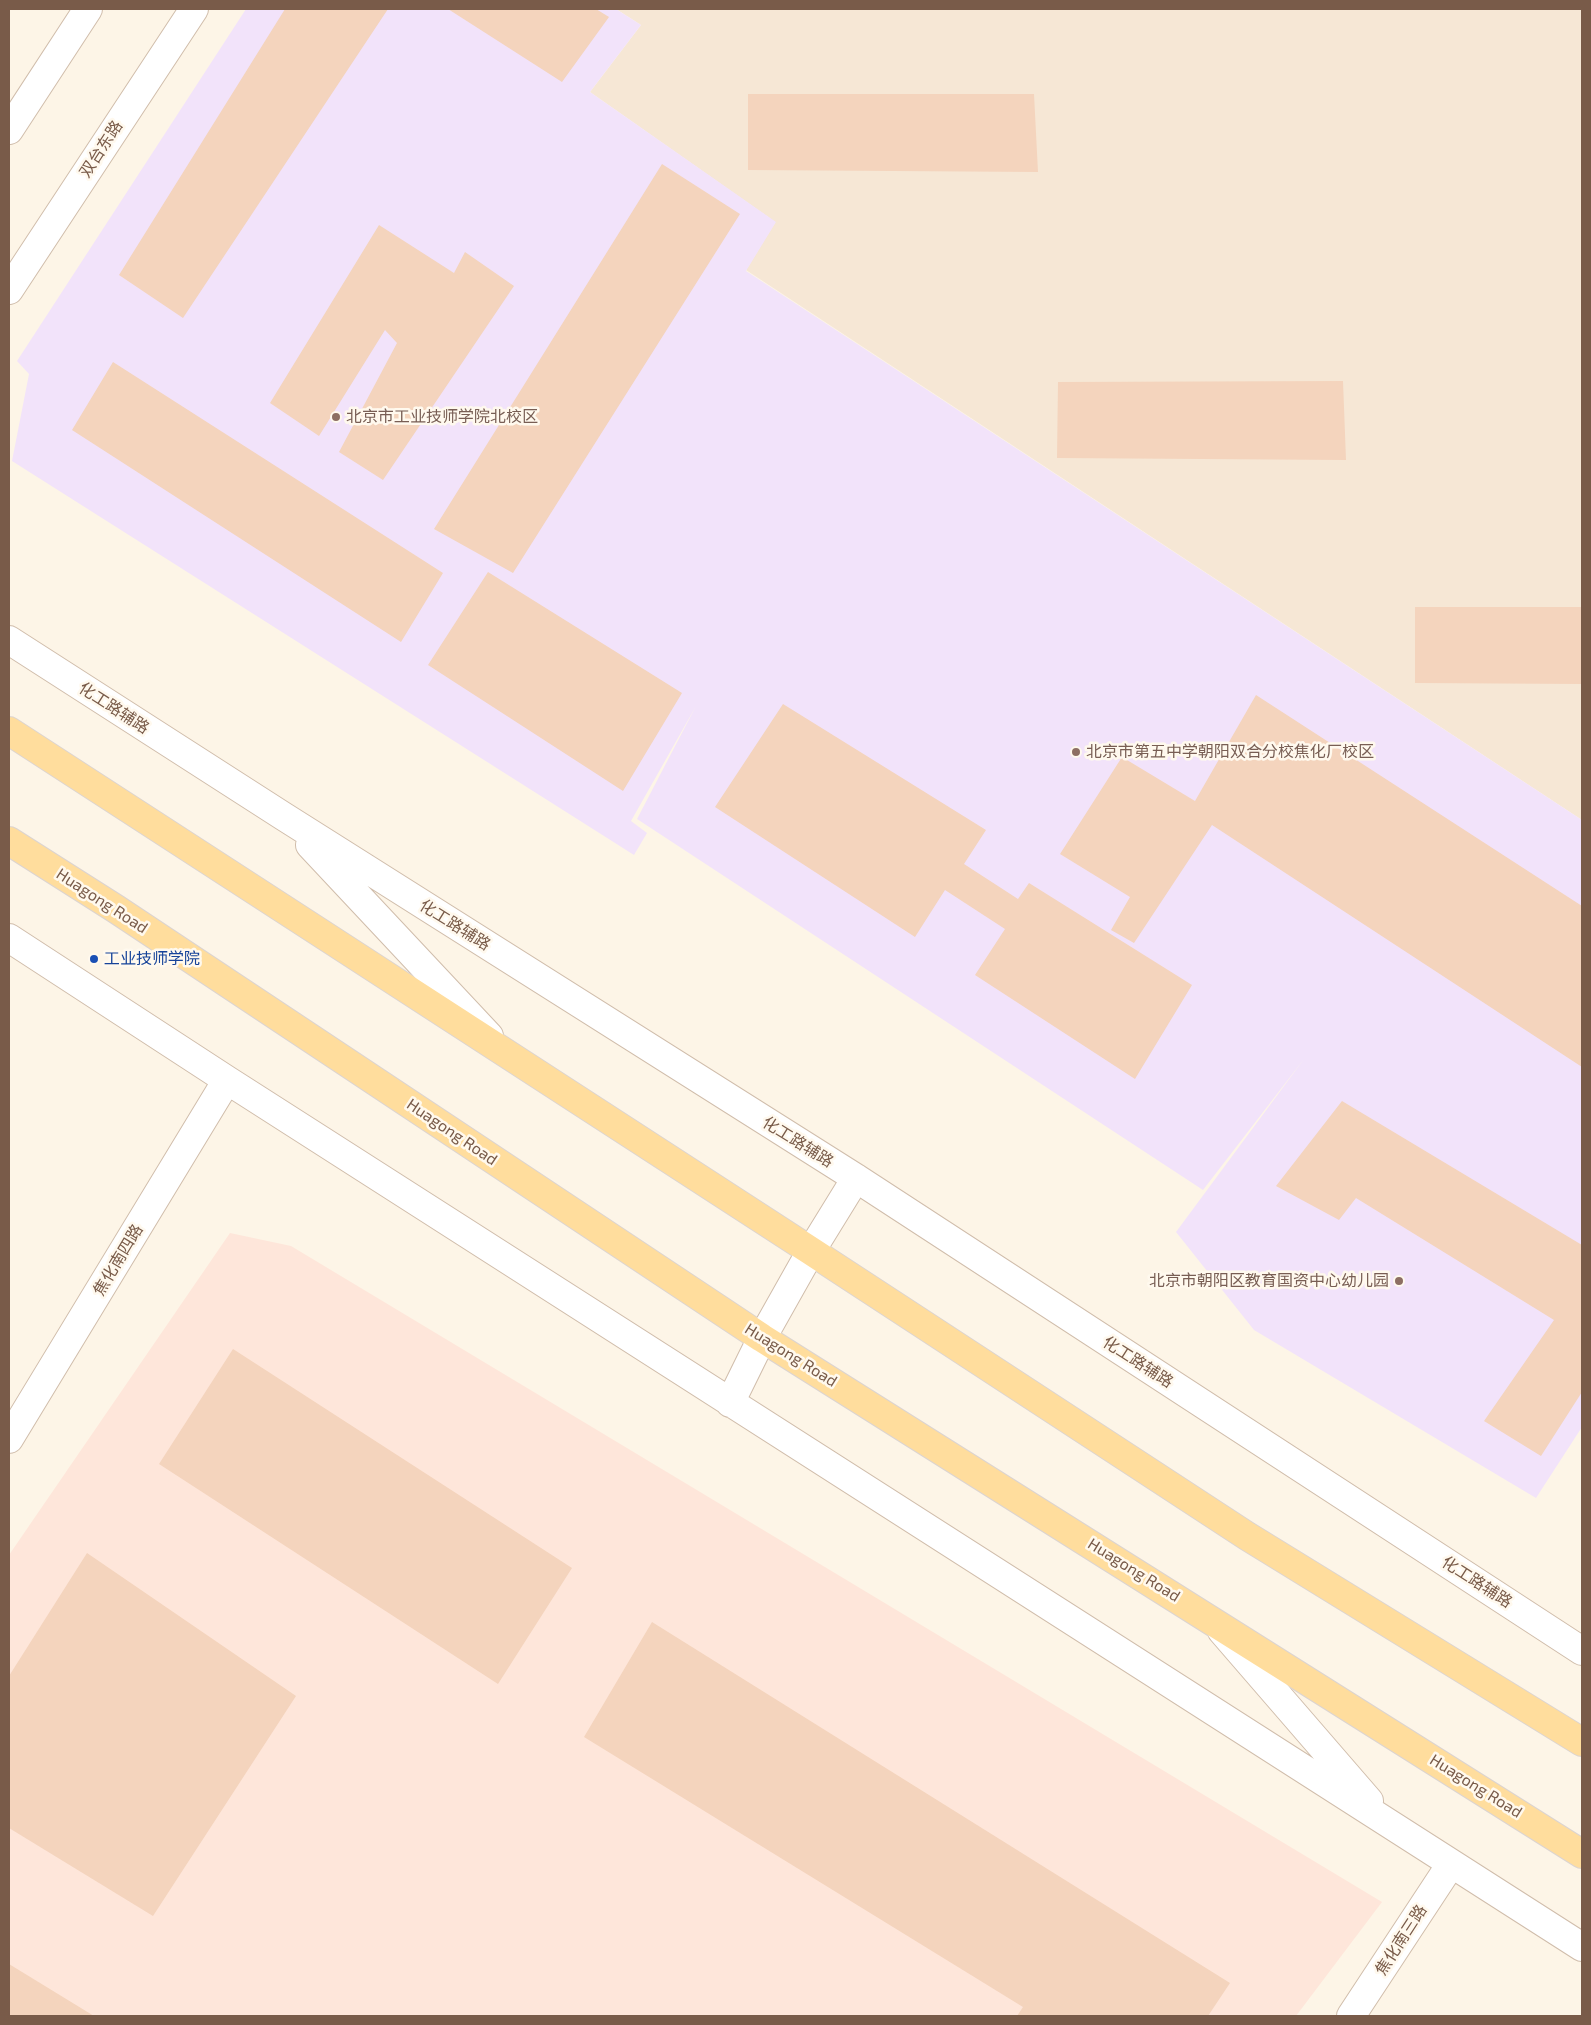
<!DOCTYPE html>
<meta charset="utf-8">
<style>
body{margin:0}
#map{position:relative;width:1591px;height:2025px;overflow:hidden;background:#fdf5e7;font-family:"Exo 2",sans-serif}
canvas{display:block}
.frame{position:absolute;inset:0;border:10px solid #795b49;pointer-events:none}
</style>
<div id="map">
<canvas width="1591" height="2025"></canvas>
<div class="frame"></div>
</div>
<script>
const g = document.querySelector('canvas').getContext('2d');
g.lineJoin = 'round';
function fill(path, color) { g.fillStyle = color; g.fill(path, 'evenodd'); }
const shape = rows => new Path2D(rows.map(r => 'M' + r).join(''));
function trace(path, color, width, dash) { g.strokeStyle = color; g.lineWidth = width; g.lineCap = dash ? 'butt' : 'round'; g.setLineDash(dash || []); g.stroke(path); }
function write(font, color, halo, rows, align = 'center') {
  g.font = font + ' "Exo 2","Noto Sans SC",sans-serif'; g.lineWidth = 5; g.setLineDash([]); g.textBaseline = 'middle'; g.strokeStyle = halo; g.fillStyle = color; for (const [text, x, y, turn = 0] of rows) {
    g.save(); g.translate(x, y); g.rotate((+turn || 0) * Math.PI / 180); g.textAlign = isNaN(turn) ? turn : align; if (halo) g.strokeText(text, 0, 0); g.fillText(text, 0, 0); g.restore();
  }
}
fill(shape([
 [616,9,1582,9,1582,820,746,270,775,222,590,92,641,25]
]), '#f6e7d5');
fill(shape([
 [230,1233,291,1246,1382,1902,1296,2016,9,2016,9,1555]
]), '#fee6da');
fill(shape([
 [246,9,616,9,641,25,590,92,776,222,746,271,1582,820,1582,1427,1536,1498,1254,1330,1176,1232,1304,1059,1203,1190,637,819,696,706,631,821,647,833,634,855,12,461,29,374,17,361]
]), '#f2e3fa');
fill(shape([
 [285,9,388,9,183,318,119,275],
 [448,9,596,9,609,17,562,82],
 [748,94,1034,94,1038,172,748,170],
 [662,164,740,214,513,573,434,529],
 [379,225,454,273,465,252,514,286,383,480,339,452,397,343,385,330,319,436,270,403],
 [113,362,443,573,401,642,72,430],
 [1343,381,1346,460,1057,458,1058,382],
 [488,572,682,693,623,791,428,665],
 [1415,607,1582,607,1582,684,1415,683],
 [1256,695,1582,906,1582,1067,1212,825,1134,943,1111,930,1130,897,1060,854,1122,757,1195,801],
 [783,704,986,830,964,864,1018,899,1029,883,1192,985,1135,1079,975,975,1005,929,945,890,915,937,715,807],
 [1342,1101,1582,1245,1582,1392,1541,1456,1484,1421,1554,1320,1356,1198,1339,1220,1276,1186],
 [233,1349,572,1568,498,1684,159,1464],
 [87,1553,296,1696,153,1916,9,1828,9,1676],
 [652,1622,1230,1983,1208,2016,1017,2016,1023,2007,584,1737],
 [9,1964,94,2016,9,2016]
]), '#f4d4bd');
const minor = shape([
 [9,130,88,9],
 [9,290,194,9],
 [9,640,283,816,856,1178,1582,1651],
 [310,845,489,1036],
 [9,938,227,1080,1582,1947],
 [730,1403,762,1338,811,1251,856,1178],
 [9,1439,227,1080],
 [1222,1631,1369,1801],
 [1351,2016,1451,1864]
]);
const major = shape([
 [9,731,811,1251,1247,1536,1582,1742],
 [9,841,116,909,762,1338,1582,1854]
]);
trace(minor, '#d0bdab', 30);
trace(major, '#dcd4d0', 30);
trace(minor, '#fff', 28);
trace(major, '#ffdd9d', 28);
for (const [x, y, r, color] of [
 [336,417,5,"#8d6e63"],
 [1076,752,5,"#8d6e63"],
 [94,959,5,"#1a4fb4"],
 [1399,1281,5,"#8d6e63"]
]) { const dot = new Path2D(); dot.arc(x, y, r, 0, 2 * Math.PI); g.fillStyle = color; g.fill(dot); trace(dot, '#fff9ee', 2); }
write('16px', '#795b49', '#fff9ee', [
 ["双台东路",101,149,-57],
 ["化工路辅路",114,708,33],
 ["Huagong Road",102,901,33],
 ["化工路辅路",455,925,32],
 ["Huagong Road",452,1132,34],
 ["化工路辅路",798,1142,32],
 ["焦化南四路",118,1260,-59],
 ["Huagong Road",791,1355,32],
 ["化工路辅路",1138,1362,33],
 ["Huagong Road",1134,1570,32],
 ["化工路辅路",1477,1582,33],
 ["Huagong Road",1476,1786,32],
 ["焦化南三路",1401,1940,-57]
]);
write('16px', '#785e54', '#fff9ee', [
 ["北京市工业技师学院北校区",346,417],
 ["北京市第五中学朝阳双合分校焦化厂校区",1086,752],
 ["北京市朝阳区教育国资中心幼儿园",1389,1281,"right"]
], 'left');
write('16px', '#164399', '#fff9ee', [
 ["工业技师学院",104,959]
], 'left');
</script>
